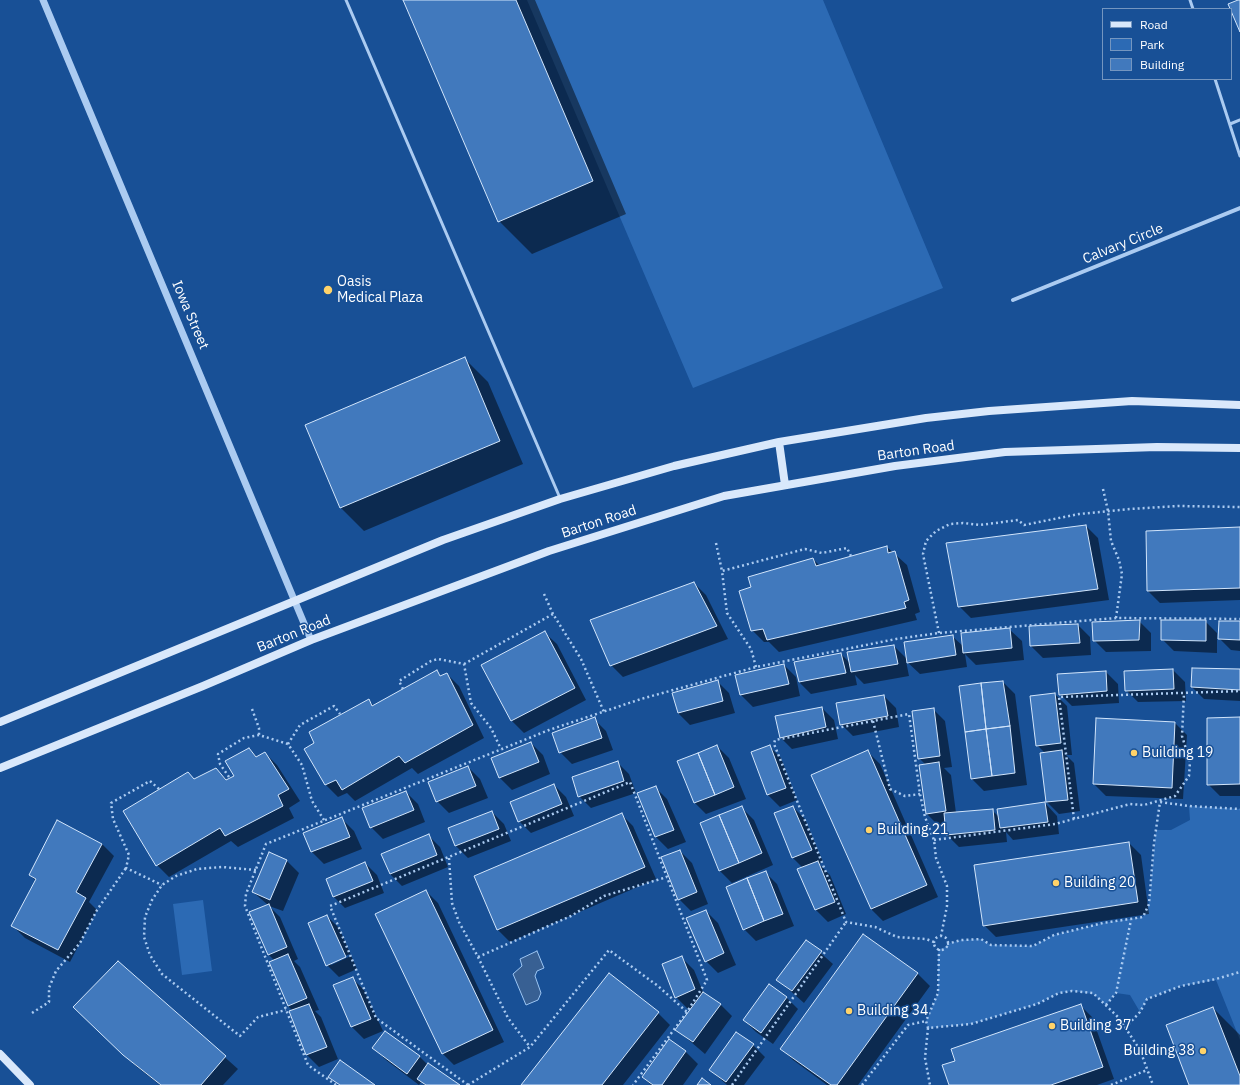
<!DOCTYPE html>
<style>
body{margin:0}
#map{position:relative;width:1240px;height:1085px;overflow:hidden;background:#185096;font-family:"IBM Plex Sans",sans-serif}
canvas{display:block}
.legend{position:absolute;left:1102px;top:8px;width:130px;height:72px;box-sizing:border-box;background:#185096;border:1px solid #7496c0;margin:0;padding:5px 7px;list-style:none;font-size:12px;color:#fff}
.legend li{display:flex;align-items:center;gap:8px;height:20px}
.legend b{width:20px;border:1px solid #7496c0}
</style>
<div id="map">
<canvas width="1240" height="1085"></canvas>
<ul class="legend">
<li><b style="height:5px;background:#d9e8fb"></b>Road</li>
<li><b style="height:11px;background:#2c6ab4"></b>Park</li>
<li><b style="height:11px;background:#4179bd"></b>Building</li>
</ul>
</div>
<script>
const g = document.querySelector('canvas').getContext('2d');
g.lineJoin = 'round';
function fill(path, color) { g.fillStyle = color; g.fill(path, 'evenodd'); }
const shape = rows => new Path2D(rows.map(r => 'M' + r).join(''));
function trace(path, color, width, dash) { g.strokeStyle = color; g.lineWidth = width; g.lineCap = dash ? 'butt' : 'round'; g.setLineDash(dash || []); g.stroke(path); }
function write(font, color, halo, rows, align = 'center') {
  g.font = font + ' "IBM Plex Sans",sans-serif'; g.lineWidth = 3; g.setLineDash([]); g.textBaseline = 'middle'; g.strokeStyle = halo; g.fillStyle = color; for (const [text, x, y, turn = 0] of rows) {
    g.save(); g.translate(x, y); g.rotate((+turn || 0) * Math.PI / 180); g.textAlign = isNaN(turn) ? turn : align; if (halo) g.strokeText(text, 0, 0); g.fillText(text, 0, 0); g.restore();
  }
}
fill(shape([
 [527,0,823,0,943,288,693,388],
 [1189,806,1240,809,1240,1040,1216,980,1181,986,1147,999,1140,1012,1130,995,1116,993,1106,1005,1093,994,1072,991,1059,993,1037,1004,971,1024,928,1028,926,1021,938,993,938,954,939,949,946,947,947,944,961,940,981,939,991,945,1033,946,1054,935,1103,923,1143,917,1149,904,1156,830,1171,830,1190,820],
 [203,900,212,971,182,975,173,904]
]), '#2c6ab4');
const water = shape([
 [537,951,544,968,537,971,535,976,541,993,538,1000,526,1005,513,974,522,966,520,959,537,951]
]);
fill(water, '#386093');
trace(water, '#9dc6f3', 1);
fill(shape([
 [404,0,535,0,626,214,532,254,499,221],
 [464,358,488,382,523,464,364,531,341,508],
 [1086,526,1098,538,1109,600,971,618,959,606],
 [1240,528,1240,600,1160,603,1148,591],
 [887,547,907,565,920,612,915,614,917,620,779,652,769,642,764,642,752,630,752,588,813,559,820,566],
 [694,583,706,595,728,639,623,677,611,665],
 [1139,621,1151,633,1151,651,1106,652,1094,640],
 [1205,621,1217,633,1217,653,1174,651,1162,639],
 [1240,622,1240,651,1231,650,1219,638],
 [1078,625,1090,637,1091,655,1043,658,1031,646],
 [1009,629,1022,641,1024,660,976,665,965,654,967,667,920,674,906,661,909,676,864,684,855,675,857,685,811,694,799,682,841,654,850,663,894,646,908,660,952,636,964,647],
 [545,633,557,644,586,700,524,733,512,721],
 [784,665,796,677,800,696,753,707,741,695,736,676],
 [1173,670,1185,682,1186,701,1138,702,1126,690,1125,672],
 [1240,670,1240,701,1204,699,1192,687],
 [437,672,442,677,447,674,459,686,484,738,418,774,412,768,355,801,347,793,338,797,326,785,316,743,368,700,374,706],
 [1106,672,1118,684,1119,703,1072,706,1060,694],
 [717,681,729,693,735,713,690,725,678,713],
 [1003,682,1015,694,1027,785,984,791,972,779,960,686],
 [1055,694,1067,706,1072,755,1066,755,1074,763,1080,811,1059,814,1047,802,1045,753,1037,745],
 [884,696,896,708,899,727,853,736,841,724],
 [822,708,834,720,838,739,792,749,780,737],
 [933,709,945,721,952,767,944,768,951,775,956,813,992,810,999,817,1045,803,1057,816,1059,834,1013,840,1006,832,1007,842,959,847,947,835,946,825,939,826,927,814,926,765,919,758],
 [1240,718,1240,796,1220,796,1208,784],
 [594,719,606,731,613,750,572,764,560,752],
 [1175,723,1187,735,1183,799,1106,796,1094,784],
 [531,743,543,755,550,774,512,790,500,778],
 [717,746,729,758,746,799,706,814,694,802],
 [769,746,781,758,797,800,780,807,768,795],
 [249,749,257,757,265,753,277,765,300,801,289,808,294,818,238,847,231,841,169,877,157,865,194,780,216,769,228,781,235,777],
 [868,752,880,764,938,897,883,921,871,909],
 [617,762,629,774,636,793,591,808,579,796],
 [468,767,480,779,488,798,449,813,437,801],
 [554,785,566,797,574,816,531,833,519,821],
 [655,787,667,799,686,842,668,849,656,837,639,794],
 [406,792,418,804,425,822,383,839,371,827],
 [793,807,805,819,823,862,819,864,830,875,846,914,828,922,816,910,803,868,793,858],
 [742,808,754,820,773,865,732,883,720,871,701,824],
 [492,812,504,824,511,841,468,858,456,846,449,828],
 [621,814,633,826,656,879,510,942,498,930,475,877],
 [342,819,354,831,362,849,324,864,312,852,304,833],
 [428,835,440,847,448,867,402,886,390,874],
 [1129,843,1141,855,1149,914,996,937,984,925],
 [102,844,114,856,89,902,97,910,70,962,25,938,13,926,36,881,30,875],
 [680,851,692,863,708,904,691,911,679,899],
 [269,853,287,861,299,873,283,911,269,906,280,917,298,959,294,961,300,967,319,1010,315,1011,321,1017,338,1059,319,1067,307,1055,290,1012,293,1011,288,1006,275,961,269,955,251,912,268,905,253,892],
 [365,863,377,875,384,893,345,908,333,896],
 [765,872,777,884,794,926,756,941,744,929],
 [426,891,438,903,504,1042,454,1065,442,1053],
 [706,911,718,923,736,965,718,973,706,961],
 [327,916,339,928,357,969,339,977,327,965],
 [350,954,351,956,331,965,331,962],
 [864,935,918,974,930,986,858,1085,827,1085,793,1060,781,1048],
 [807,941,833,964,804,1003,778,980],
 [682,958,694,970,703,992,720,1004,732,1016,705,1054,677,1030,693,1007,688,1009,676,997],
 [118,962,238,1069,223,1085,160,1085,137,1067,86,1019],
 [352,978,364,990,383,1031,364,1039,352,1027,334,986],
 [786,997,798,1009,773,1044,756,1032,744,1020],
 [1080,1005,1092,1017,1114,1079,1097,1085,950,1085,957,1061],
 [1213,1008,1240,1035,1240,1085,1190,1085],
 [658,1013,670,1025,623,1085,522,1085],
 [669,1040,686,1052,698,1064,683,1085,651,1085,643,1077],
 [753,1045,765,1057,744,1085,727,1085,710,1070],
 [374,1048,419,1056,428,1065,458,1085,425,1085,421,1082,419,1085,386,1060]
]), '#0007');
const building = shape([
 [403,0,516,0,593,181,498,222,403,0],
 [1238,0,1240,0,1240,32,1228,4,1238,0],
 [465,357,500,441,340,508,305,425,465,357],
 [1086,525,1098,589,958,607,946,543,1086,525],
 [1240,527,1240,588,1147,591,1146,531,1240,527],
 [887,546,888,553,895,551,909,600,904,602,906,608,767,640,763,629,751,631,739,591,751,587,748,577,813,558,816,566,887,546],
 [694,582,717,626,610,666,590,620,694,582],
 [1140,620,1139,640,1093,641,1092,622,1140,620],
 [1161,620,1206,620,1206,641,1161,640,1161,620],
 [1219,621,1240,621,1240,640,1218,639,1219,621],
 [1078,624,1080,643,1030,646,1029,626,1078,624],
 [1010,628,1012,648,963,653,961,633,1010,628],
 [545,631,575,688,511,721,481,665,545,631],
 [953,635,956,655,907,663,904,642,953,635],
 [894,645,898,664,851,672,847,652,894,645],
 [841,653,846,673,799,682,794,662,841,653],
 [784,664,789,684,740,695,735,675,784,664],
 [1192,668,1240,669,1240,690,1191,687,1192,668],
 [1173,669,1174,689,1125,691,1124,671,1173,669],
 [437,670,440,676,447,673,473,725,405,763,399,756,342,790,336,780,325,785,304,749,314,743,309,732,369,699,372,706,437,670],
 [1106,671,1107,691,1059,695,1057,674,1106,671],
 [718,680,723,701,678,713,672,693,718,680],
 [1003,681,1010,726,986,729,981,683,1003,681],
 [981,683,986,729,965,732,959,686,981,683],
 [1055,693,1061,743,1036,746,1030,696,1055,693],
 [884,695,888,716,840,725,836,703,884,695],
 [822,707,826,727,780,738,775,716,822,707],
 [934,708,940,756,918,759,912,711,934,708],
 [595,717,602,738,559,753,552,733,595,717],
 [1240,717,1240,784,1207,785,1207,718,1240,717],
 [1096,718,1175,722,1172,788,1093,784,1096,718],
 [1010,726,1015,773,992,776,986,729,1010,726],
 [986,729,992,776,971,779,965,732,986,729],
 [531,742,539,762,499,778,491,758,531,742],
 [717,745,734,787,715,795,698,753,717,745],
 [770,745,786,788,767,795,751,752,770,745],
 [249,748,256,757,265,752,289,789,278,795,283,806,225,836,220,828,156,866,123,811,188,772,194,779,216,768,226,780,234,776,225,761,249,748],
 [868,750,927,885,871,909,811,775,868,750],
 [1062,750,1068,800,1046,802,1040,753,1062,750],
 [698,753,715,795,694,803,677,761,698,753],
 [618,761,624,781,578,797,572,777,618,761],
 [939,762,946,811,926,814,919,765,939,762],
 [468,766,476,786,436,802,428,782,468,766],
 [554,784,562,804,518,822,510,802,554,784],
 [656,786,674,830,655,837,637,793,656,786],
 [406,791,414,810,370,828,362,808,406,791],
 [1045,802,1048,822,1000,828,997,809,1045,802],
 [742,806,762,853,739,863,719,815,742,806],
 [793,806,812,850,792,858,774,813,793,806],
 [993,809,995,830,946,835,944,813,993,809],
 [492,811,499,829,455,846,448,828,492,811],
 [622,813,645,867,497,930,474,876,622,813],
 [719,815,739,863,719,871,700,823,719,815],
 [342,817,350,837,311,852,303,833,342,817],
 [57,820,102,844,76,892,86,898,58,950,11,926,36,879,29,875,57,820],
 [429,834,437,855,390,874,381,854,429,834],
 [1129,842,1138,902,983,926,974,865,1129,842],
 [680,850,697,892,678,900,661,857,680,850],
 [269,852,287,860,270,900,252,892,269,852],
 [818,861,835,902,815,910,797,869,818,861],
 [365,862,373,881,333,897,326,879,365,862],
 [766,871,783,914,764,921,747,878,766,871],
 [747,878,764,921,743,930,726,887,747,878],
 [426,890,493,1030,442,1054,375,914,426,890],
 [269,904,287,947,268,955,249,912,269,904],
 [706,910,724,953,705,962,686,918,706,910],
 [327,915,346,957,326,966,308,923,327,915],
 [863,934,918,973,837,1085,831,1085,780,1049,863,934],
 [806,940,822,951,792,991,776,980,806,940],
 [288,954,307,998,288,1006,269,962,288,954],
 [682,956,695,989,675,998,662,964,682,956],
 [118,961,226,1056,201,1085,161,1085,123,1055,73,1007,118,961],
 [609,973,659,1012,602,1085,521,1085,609,973],
 [353,977,371,1019,351,1027,333,985,353,977],
 [769,984,787,997,761,1033,743,1020,769,984],
 [703,992,721,1004,693,1042,675,1030,703,992],
 [309,1004,327,1047,306,1055,289,1011,309,1004],
 [1081,1004,1103,1067,1051,1085,949,1085,942,1065,955,1061,951,1049,1081,1004],
 [1213,1007,1240,1076,1240,1085,1189,1085,1166,1025,1213,1007],
 [385,1031,420,1056,407,1074,372,1048,385,1031],
 [736,1032,754,1044,726,1082,709,1070,736,1032],
 [669,1039,686,1051,662,1085,653,1085,642,1077,669,1039],
 [340,1060,375,1085,340,1085,328,1077,340,1060],
 [428,1063,460,1085,426,1085,417,1079,428,1063],
 [702,1078,711,1085,697,1085,702,1078]
]);
fill(building, '#4179bd');
trace(building, '#d2e5fb', 1);
trace(shape([
 [1103,489,1108,511,1111,541,1119,560,1122,574,1116,618],
 [716,543,722,571],
 [544,594,553,614],
 [939,633,923,554,926,541,936,531,950,524,963,523,980,525,1018,520,1024,525,1079,514,1130,509,1178,506,1240,507],
 [464,664,553,614,581,659,604,712],
 [756,667,751,649,727,613,722,571,805,549,822,553,847,548,851,556],
 [403,689,399,681,431,661,438,659,464,664,471,703,491,728,501,749],
 [252,709,259,728,259,735],
 [873,721,890,789,905,796,920,794],
 [229,777,220,764,218,754,244,738,259,735,288,744],
 [159,789,150,781,111,803,113,819,129,855,126,868,162,885],
 [1074,819,1059,697,1240,691],
 [324,820,312,801,302,765,288,744,300,725,334,706,340,714],
 [934,840,1055,824,1130,804,1144,805,1175,796,1189,776,1190,762,1182,736,1184,693],
 [449,858,452,903,459,922,478,957,508,1018,530,1047],
 [256,870,222,867,197,869,176,876,162,885,152,900,145,917,144,937,150,955,162,974,240,1036,258,1017,286,1010],
 '934 943a7 7 0 1 1 14 0a7 7 0 1 1-14 0Z',
 [934,942,926,939,897,937,875,927,846,922,774,744,775,740,909,714,920,794,925,817,934,840,936,858,947,886,947,906,941,936],
 [947,944,961,940,981,939,991,945,1033,946,1054,935,1103,923,1143,917,1149,904,1154,843,1160,802,1189,806,1240,809],
 [939,949,938,993,926,1021,928,1028,971,1024,1037,1004,1059,993,1072,991,1093,993,1119,1018,1140,1050,1153,1085],
 [478,957,571,916,604,896,667,877],
 [1106,1005,1116,993,1131,920],
 [32,1013,49,1002,49,988,56,971,80,943,97,910,126,868],
 [928,1028,925,1058,930,1085],
 [1125,1028,1140,1012,1147,999,1181,986,1216,979,1240,972],
 [336,1085,308,1065,245,906,246,894,266,844,549,730,641,699,756,667,896,639,939,633,1116,618,1240,619],
 [468,1085,376,1018,330,906,630,782,707,980,687,1012,633,1085],
 [468,1085,530,1047,609,950,658,986,687,1012],
 [732,1085,846,922],
 [862,1085,908,1025,926,1021],
 [1111,1085,1147,1070]
]), '#abcbf1', 2.5, [2, 3]);
trace(shape([
 [346,0,560,498],
 [1190,0,1193,9],
 [1215,79,1240,156],
 [1230,124,1240,120]
]), '#abcbf1', 3);
trace(shape([
 [1013,300,1240,208]
]), '#abcbf1', 4);
trace(shape([
 [43,0,311,640]
]), '#abcbf1', 7);
trace(shape([
 [779,442,785,485],
 [0,722,443,540,560,499,674,466,779,442,926,418,989,411,1132,401,1240,405],
 [0,768,203,686,311,640,549,551,724,496,895,466,1005,452,1157,447,1240,448],
 [0,1054,30,1085]
]), '#d9e8fb', 8);
for (const [x, y, r, color] of [
 [328,290,5,"#ffd36a"],
 [1134,753,4,"#ffd36a"],
 [869,830,4,"#ffd36a"],
 [1056,883,4,"#ffd36a"],
 [849,1011,4,"#ffd36a"],
 [1052,1026,4,"#ffd36a"],
 [1203,1051,4,"#ffd36a"]
]) { const dot = new Path2D(); dot.arc(x, y, r, 0, 2 * Math.PI); g.fillStyle = color; g.fill(dot); trace(dot, '#185096', 1.5); }
write('14px', '#fff', '#185096', [
 ["Calvary Circle",1123,244,-22],
 ["Iowa Street",190,315,67],
 ["Barton Road",916,451,-8],
 ["Barton Road",599,522,-18],
 ["Barton Road",294,634,-22]
]);
write('14px', '#fff', '#185096', [
 ["Oasis",337,282],
 ["Medical Plaza",337,298],
 ["Building 19",1142,753],
 ["Building 21",877,830],
 ["Building 20",1064,883],
 ["Building 34",857,1011],
 ["Building 37",1060,1026],
 ["Building 38",1195,1051,"right"]
], 'left');
</script>
